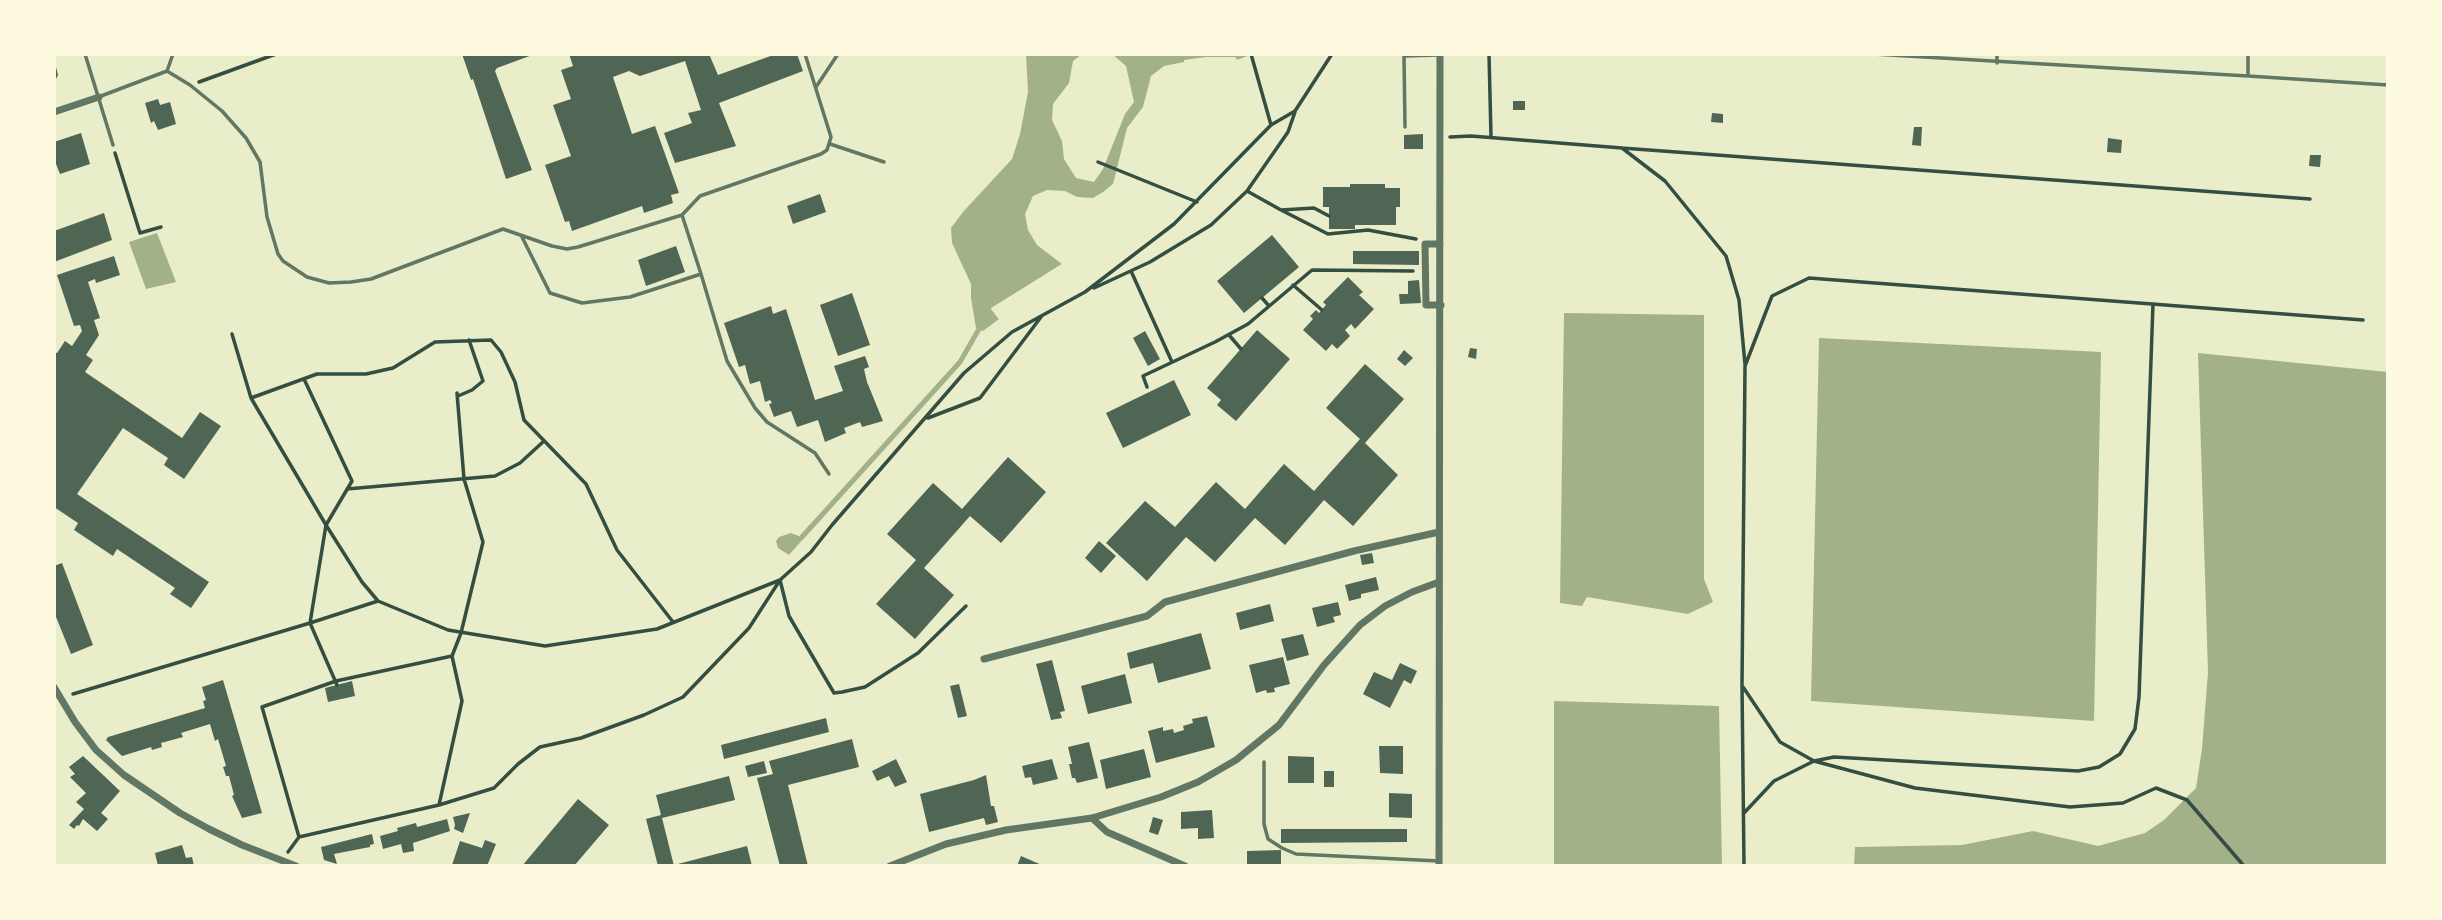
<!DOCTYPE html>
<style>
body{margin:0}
#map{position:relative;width:2442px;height:920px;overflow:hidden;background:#e9edc9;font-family:"Asap Condensed",sans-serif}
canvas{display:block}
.frame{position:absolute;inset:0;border:56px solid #fefae0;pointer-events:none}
</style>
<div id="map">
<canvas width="2442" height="920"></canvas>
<div class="frame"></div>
</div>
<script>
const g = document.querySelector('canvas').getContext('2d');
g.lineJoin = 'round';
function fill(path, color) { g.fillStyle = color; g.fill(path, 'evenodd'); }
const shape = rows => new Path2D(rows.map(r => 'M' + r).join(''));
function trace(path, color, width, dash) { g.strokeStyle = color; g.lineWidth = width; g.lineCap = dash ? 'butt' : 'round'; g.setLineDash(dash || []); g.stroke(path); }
fill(shape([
 [1026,54,1082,54,1073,61,1069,83,1053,104,1052,120,1062,141,1064,159,1076,178,1094,182,1103,169,1125,114,1134,102,1126,66,1112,54,1238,54,1238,57,1206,57,1184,60,1184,62,1164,66,1151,76,1143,107,1127,128,1113,184,1103,192,1093,198,1077,197,1065,191,1047,190,1033,196,1025,214,1028,230,1037,245,1062,264,991,308,999,319,983,331,976,328,971,298,971,284,952,243,951,228,963,212,1012,159,1020,134,1028,92],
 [157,233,176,282,146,289,129,242],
 [1564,313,1704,315,1704,579,1713,602,1688,614,1587,597,1582,606,1560,603],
 [1819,338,2101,352,2094,721,1811,701],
 [2198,353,2388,372,2388,866,1854,866,1855,847,1962,845,2033,831,2098,846,2145,833,2164,820,2196,788,2202,749,2208,672],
 [791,533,804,538,789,555,778,548,776,541,779,537],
 [1554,701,1719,706,1722,866,1554,866]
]), '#a3b18a');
fill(shape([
 [1062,264,1064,267,996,310,1002,318,1001,322,991,309]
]), '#e9edc9');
trace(shape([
 [1238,57,1246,54],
 [802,537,960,362,979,329]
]), '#a3b18a', 5);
fill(shape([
 [462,54,535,54,497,68,495,71,532,170,506,179,473,79,471,80],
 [569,54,709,54,718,75,776,54,797,54,803,71,719,103,736,146,675,163,664,133,692,123,688,113,701,110,685,61,640,76,629,71,613,77,632,134,655,126,679,193,671,195,673,203,644,213,642,206,572,231,569,221,565,222,545,165,571,156,553,105,571,99,561,70,573,66],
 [54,59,58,75,54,83],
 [158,99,160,105,170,102,176,124,158,130,154,121,151,123,145,103],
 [1513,101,1525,101,1525,110,1513,110],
 [1712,113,1723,114,1723,123,1711,122],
 [1914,127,1922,127,1921,146,1912,145],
 [81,133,90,164,60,174,54,159,54,142],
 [1423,134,1423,149,1404,149,1404,135],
 [2108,138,2122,140,2121,153,2107,152],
 [2310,155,2321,155,2320,167,2309,166],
 [1350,184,1385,184,1385,188,1400,188,1400,207,1396,207,1396,225,1355,225,1355,229,1329,229,1329,207,1323,207,1323,187,1350,187],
 [820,194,826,212,793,224,787,206],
 [104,213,112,240,54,262,54,231],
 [1272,235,1299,267,1244,313,1217,281],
 [676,246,685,272,646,286,638,260],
 [1353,251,1419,251,1419,265,1353,264],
 [114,256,120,275,96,283,95,279,88,282,100,318,94,320,99,335,86,355,93,360,85,372,182,438,200,412,221,426,184,479,164,465,168,458,123,428,77,494,209,582,191,608,170,594,175,588,117,549,113,556,74,530,78,523,54,507,54,352,57,353,65,341,72,346,82,331,80,325,74,326,57,275],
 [1348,277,1363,292,1359,295,1374,309,1355,329,1351,324,1345,330,1350,336,1337,349,1332,344,1326,351,1303,330,1313,319,1310,316,1316,310,1319,313,1326,305,1323,302],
 [1419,280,1421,303,1400,304,1399,294,1408,294,1408,281],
 [852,293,870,345,838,356,820,305],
 [771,306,773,314,786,309,815,400,843,391,834,366,865,356,869,367,864,369,867,382,883,421,862,427,860,422,844,428,846,433,825,442,818,420,797,427,791,411,774,417,769,404,772,403,770,400,765,402,760,381,750,384,745,365,739,367,724,323],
 [1257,330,1290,359,1236,421,1217,405,1221,400,1207,388],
 [1145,331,1160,359,1148,366,1133,338],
 [1470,348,1477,349,1476,359,1468,357],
 [1404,350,1413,358,1405,366,1397,359],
 [1365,364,1404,399,1365,443,1398,475,1353,526,1324,500,1285,545,1255,518,1215,562,1186,537,1147,581,1106,543,1145,501,1175,527,1216,482,1245,509,1284,464,1314,491,1360,439,1326,408],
 [1174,380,1191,415,1123,448,1106,413],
 [1008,457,1046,492,1001,543,970,516,924,568,954,595,915,639,876,604,916,560,887,534,933,483,962,509],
 [1099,541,1116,556,1101,573,1085,558],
 [1372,553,1374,563,1362,565,1360,555],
 [62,563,93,645,71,654,54,612,54,566],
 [1376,577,1379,590,1361,594,1361,598,1349,601,1345,585],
 [1338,602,1341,615,1333,617,1335,622,1317,627,1312,608],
 [1270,604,1274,621,1240,630,1236,613],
 [1201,633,1211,669,1158,683,1153,663,1130,669,1127,653],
 [1303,634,1309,655,1287,661,1281,639],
 [1283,657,1290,684,1274,688,1275,692,1267,693,1266,690,1256,693,1249,665],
 [1052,660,1065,711,1060,712,1062,718,1051,720,1036,664],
 [1400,663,1417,671,1411,684,1404,680,1390,708,1363,694,1374,672,1392,680],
 [1125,674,1132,703,1088,714,1081,686],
 [223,680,262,813,242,818,232,796,234,795,229,776,226,776,223,767,226,766,218,739,215,741,210,724,181,733,183,737,161,743,162,747,152,750,151,747,122,756,106,740,108,737,205,708,203,701,206,700,202,687],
 [352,681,355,696,328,702,325,688],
 [959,684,967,716,958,718,950,686],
 [1207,716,1215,747,1156,763,1148,731,1163,727,1163,731,1173,729,1174,733,1184,730,1183,726,1193,723,1192,719],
 [826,718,829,732,724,759,721,745],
 [852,739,859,767,788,785,808,866,780,866,757,778,773,774,769,761],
 [1089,742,1098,778,1077,783,1075,778,1072,778,1069,764,1072,764,1068,747],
 [1379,746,1403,746,1403,774,1380,773],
 [1144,749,1151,777,1106,789,1100,760],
 [83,756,120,791,101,813,108,819,97,831,83,819,79,826,77,825,74,829,69,825,84,809,76,802,86,793,70,777,75,774,69,767],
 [1288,756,1314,757,1314,783,1288,783],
 [896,759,907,782,895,787,889,776,877,781,872,771],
 [1052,759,1058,779,1033,785,1031,777,1025,778,1022,766],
 [764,761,767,773,748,777,745,766],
 [1324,771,1334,771,1334,787,1324,787],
 [986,775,991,806,994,806,998,822,986,825,984,818,929,832,920,794,974,780],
 [729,776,735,800,662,818,674,866,658,866,646,819,661,815,656,795],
 [1389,793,1412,794,1412,818,1389,817],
 [578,799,609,825,574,866,522,866],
 [1212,810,1214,838,1198,839,1198,828,1181,829,1181,812],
 [470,813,463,833,454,829,455,825,453,817],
 [1153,817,1163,820,1158,835,1149,832],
 [447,819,450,831,413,843,414,851,403,853,401,844,383,849,380,836,398,831,397,828,416,823,417,827],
 [1281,829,1407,829,1407,842,1281,843],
 [372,834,374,844,370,845,370,847,334,854,337,864,324,860,321,847],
 [485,840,496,844,487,866,452,865,460,841,482,848],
 [182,845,186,858,192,857,194,866,158,866,155,853],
 [747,846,752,866,674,866,674,865],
 [1281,850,1281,866,1247,866,1247,851],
 [1021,856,1044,866,1017,866]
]), '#4f6655');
trace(shape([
 [1251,54,1271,125],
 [1489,54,1491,137],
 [199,82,276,54],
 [1450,137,1471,136,1622,148,1665,181,1726,256,1739,300,1745,364],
 [1622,148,2310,199],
 [115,153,140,233,161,227],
 [1098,162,1197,202],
 [1247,191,1281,210,1314,208,1329,216],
 [1281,210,1328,234,1368,230,1416,239],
 [1131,271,1172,362],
 [1293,285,1322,310],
 [1094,288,1150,262,1211,225,1247,191,1288,132,1295,112],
 [1262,298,1269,306],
 [232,334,251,398,326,525,310,623,337,685],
 [1229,335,1241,349],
 [304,379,352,481,326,525,362,582,378,601],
 [1147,387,1143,376,1215,342,1248,324,1312,270,1413,271],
 [458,396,472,390,483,381,469,340],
 [251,398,317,374,366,374,393,368,435,342,491,340,501,352,515,382,524,420,586,484,617,550,673,622],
 [928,418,980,398,1041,317],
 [347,489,495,476,520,463,544,441],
 [452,656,462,701,439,805,299,837,262,707,336,681,452,656],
 [452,656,461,633,483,542,464,479,457,393],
 [1743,687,1780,742,1814,761,1915,788,2070,807,2123,803,2156,788,2187,800,2244,866],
 [73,694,310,623,378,601,448,630,545,646,657,629,780,580,789,616,834,693,842,692,865,687,918,653,966,606],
 [439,805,494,788,518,764,540,747,581,738,644,715,683,697,749,628,780,580,811,552,832,525,964,373,1012,332,1085,292,1174,224,1271,125,1295,111,1332,54],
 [1744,813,1774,781,1814,761,1834,757,2078,771,2099,767,2120,754,2135,729,2139,697,2153,304],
 [288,852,299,837],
 [1744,866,1742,685,1745,366,1772,296,1809,278,2363,320]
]), '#344e41', 3.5);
trace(shape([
 [85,54,113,145],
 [1873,54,2248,76,2248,54],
 [1997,54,1997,63],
 [167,71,190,85,222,111,246,138,260,162,267,217,278,254,283,261,307,277,329,283,351,282,371,279,503,229,552,246,567,249,578,247,682,215,700,196,821,154,827,150,831,137,805,54],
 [2248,76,2388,85],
 [816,87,838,54],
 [101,96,167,71,173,54],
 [1405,127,1404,56,1438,55],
 [830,144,884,162],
 [522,237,550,293,582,303,630,297,701,274,682,215],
 [701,274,727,361,755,408,767,422,815,453,829,474],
 [1264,762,1264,824,1268,839,1282,848,1296,854,1439,861]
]), '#617663', 3.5);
trace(shape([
 [54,112,99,97],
 [1440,244,1425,244,1426,305,1441,305],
 [984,659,1147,616,1165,602,1354,551,1439,532],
 [54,687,75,722,96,750,124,775,180,813,209,829,242,845,296,866],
 [1092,818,1107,832,1185,866],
 [890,866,946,844,1006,830,1092,818,1161,797,1198,782,1236,760,1279,725,1324,665,1360,625,1385,606,1412,592,1439,582],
 [1439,866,1440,54]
]), '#617663', 7);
</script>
